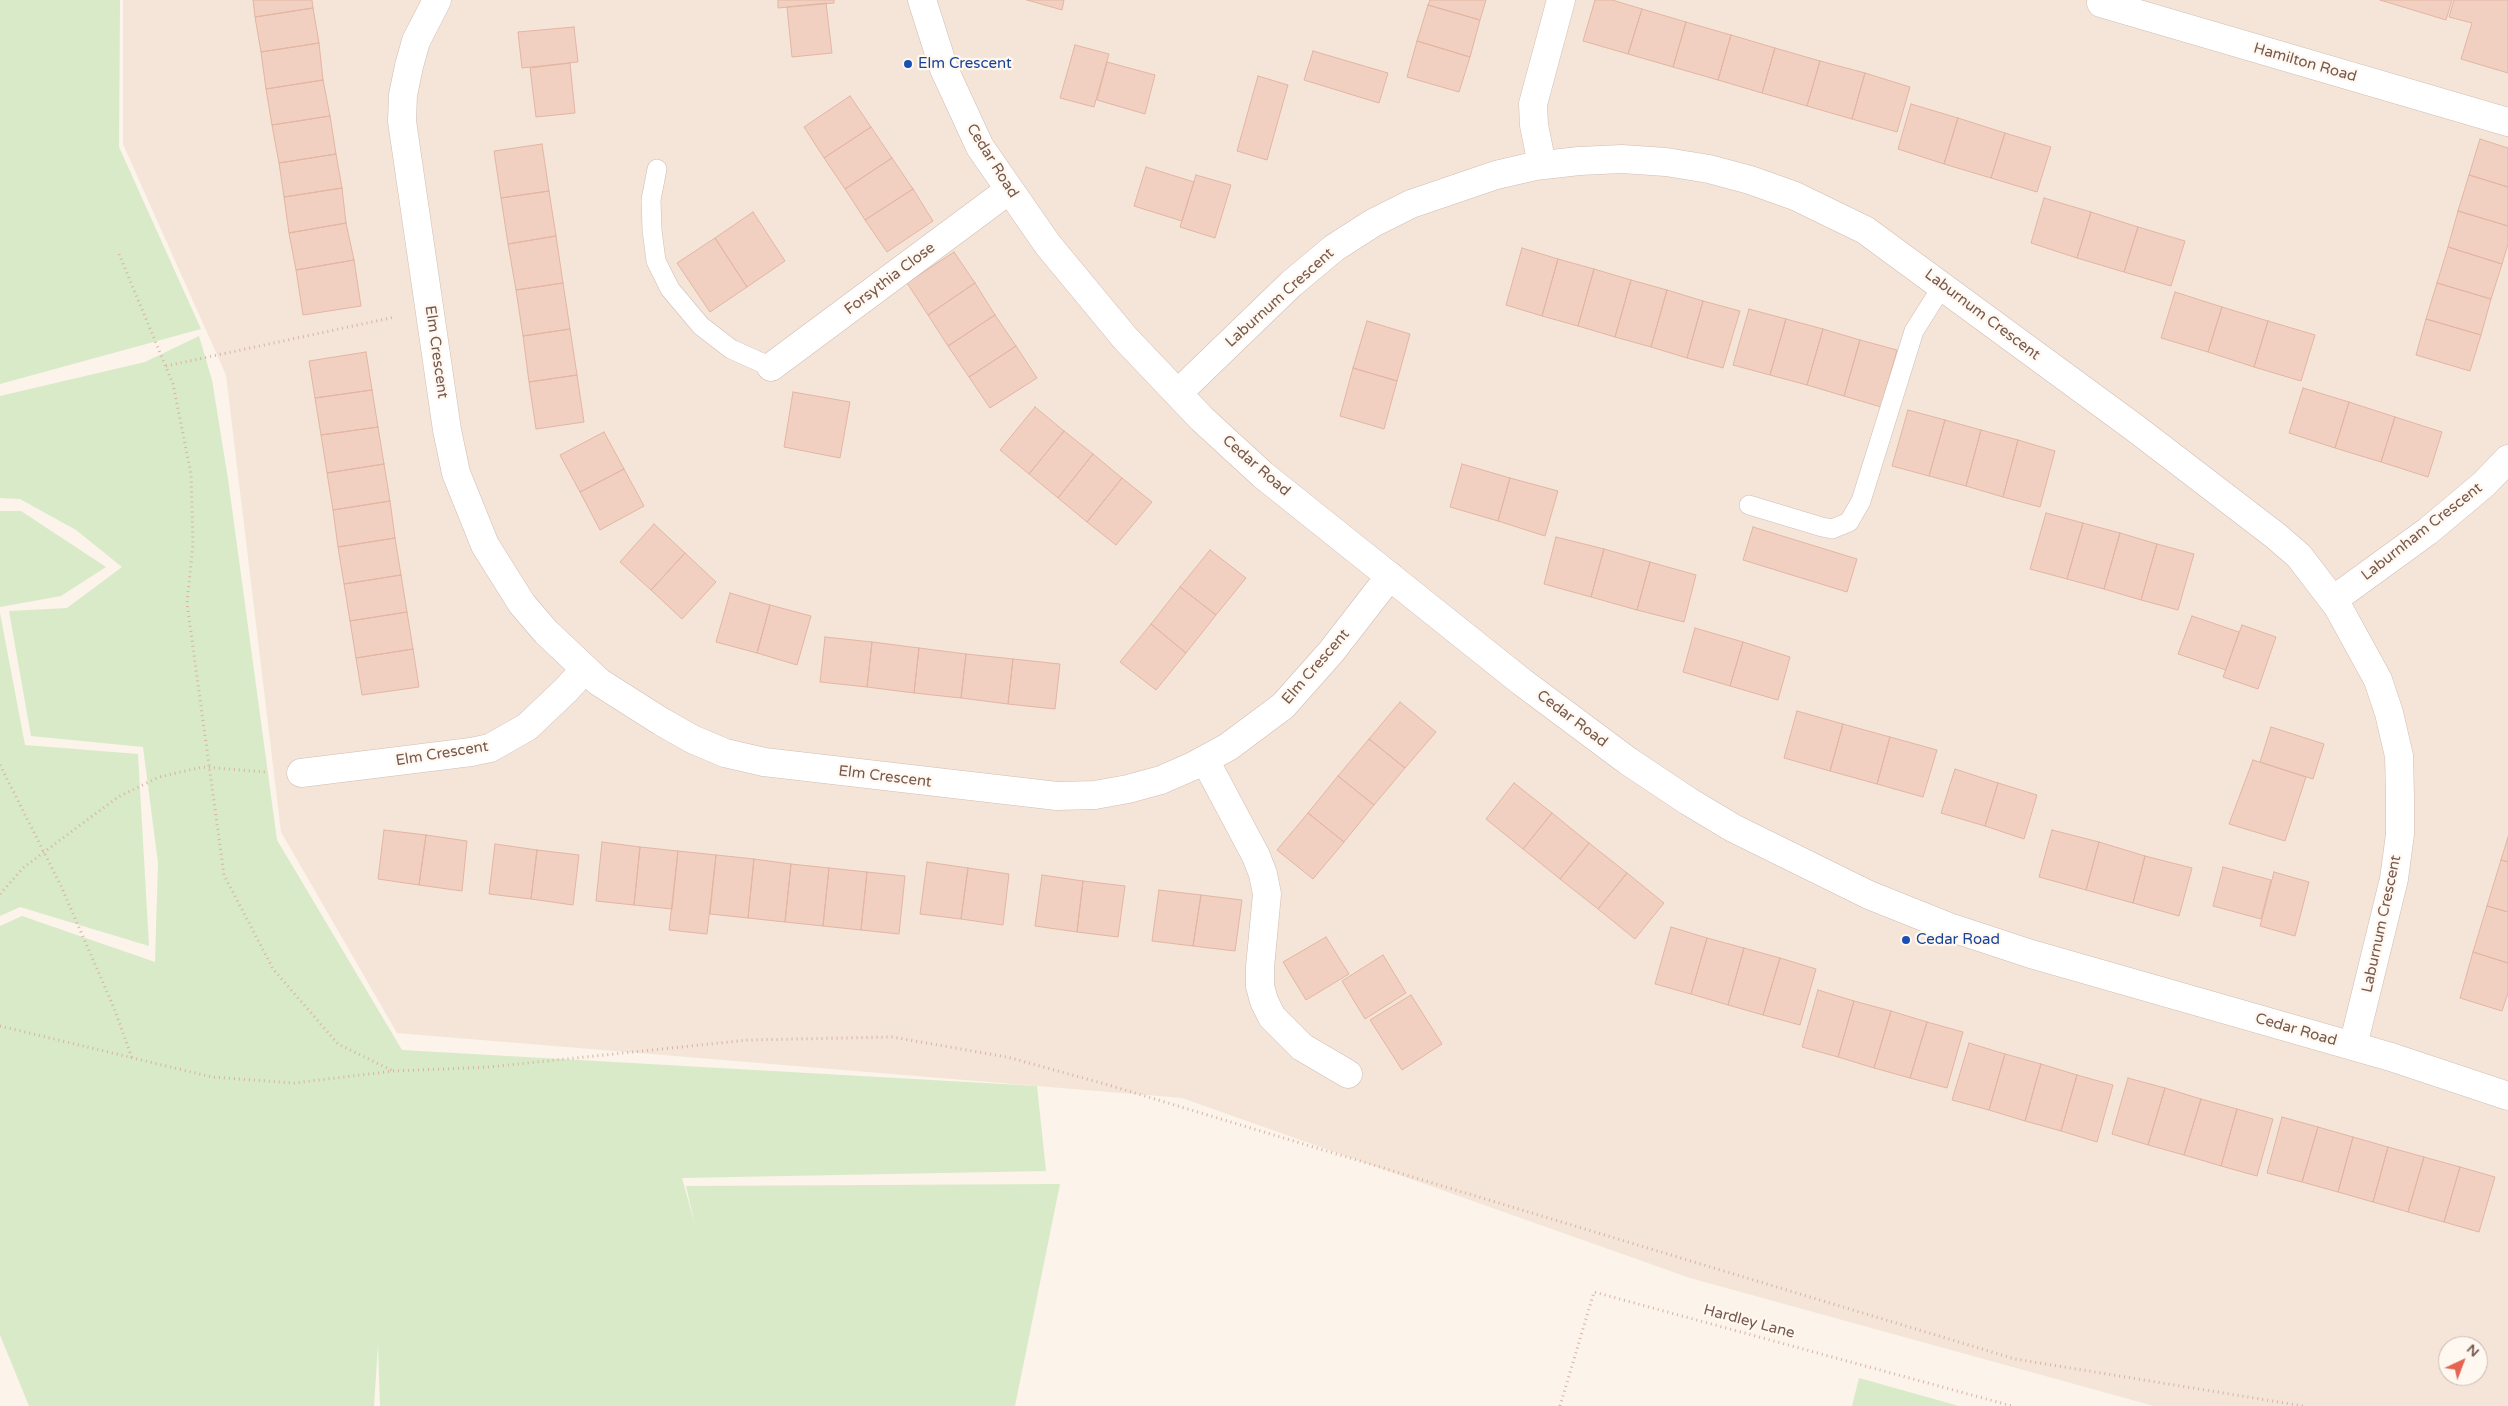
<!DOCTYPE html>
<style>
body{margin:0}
#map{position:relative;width:2508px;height:1406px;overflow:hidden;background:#fcf3ea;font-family:"Varela Round",sans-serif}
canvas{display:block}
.north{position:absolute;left:2438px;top:1336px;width:50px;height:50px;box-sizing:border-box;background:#fff8f0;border:1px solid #c9b8af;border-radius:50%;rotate:43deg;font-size:14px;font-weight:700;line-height:20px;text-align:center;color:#77584d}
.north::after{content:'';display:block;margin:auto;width:18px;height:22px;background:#e36552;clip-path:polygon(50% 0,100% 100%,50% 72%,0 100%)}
</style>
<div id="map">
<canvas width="2508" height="1406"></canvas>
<div class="north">N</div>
</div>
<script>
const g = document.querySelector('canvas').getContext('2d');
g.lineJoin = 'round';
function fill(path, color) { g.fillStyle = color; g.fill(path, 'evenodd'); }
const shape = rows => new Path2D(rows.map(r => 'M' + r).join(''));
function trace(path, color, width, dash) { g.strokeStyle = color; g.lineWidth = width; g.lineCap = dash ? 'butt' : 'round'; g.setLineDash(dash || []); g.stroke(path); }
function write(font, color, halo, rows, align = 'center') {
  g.font = font + ' "Varela Round",sans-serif'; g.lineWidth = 4.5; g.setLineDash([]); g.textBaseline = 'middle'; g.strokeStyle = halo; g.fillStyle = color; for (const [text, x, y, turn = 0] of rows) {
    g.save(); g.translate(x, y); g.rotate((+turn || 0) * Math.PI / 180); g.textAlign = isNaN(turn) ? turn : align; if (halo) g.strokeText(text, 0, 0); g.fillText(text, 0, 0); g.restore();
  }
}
fill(shape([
 [123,0,2508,0,2508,1406,2154,1406,1690,1278,1182,1098,397,1033,281,832,226,375,123,144],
 [2448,1346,2478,1346,2478,1376,2448,1376]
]), '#f4e5d8');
fill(shape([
 [0,0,120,0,119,147,201,329,0,384],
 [199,336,212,380,228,479,277,840,402,1050,1037,1086,1046,1171,682,1178,695,1225,686,1186,1060,1184,1015,1406,380,1406,378,1345,374,1406,29,1406,0,1335,0,926,22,916,155,962,158,863,143,747,31,736,9,611,67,608,122,567,76,530,20,499,0,498,0,396,145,362],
 [0,511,21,511,106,567,61,596,0,607],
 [0,613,25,745,138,754,149,946,20,907,0,916],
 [1859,1378,1959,1406,1852,1406]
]), '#d9eac8');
const building = shape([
 [253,0,312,0,313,8,255,17,253,0],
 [778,0,834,0,834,3,778,8,778,0],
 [1027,0,1064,0,1062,10,1027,0],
 [1430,0,1486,0,1480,20,1428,5,1430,0],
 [1595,0,1612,0,1642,9,1628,54,1583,41,1595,0],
 [2380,0,2452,0,2446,20,2380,0],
 [2454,0,2508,0,2508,73,2461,59,2472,23,2449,17,2454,0],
 [826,3,832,53,792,57,787,7,826,3],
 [1428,5,1480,20,1470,57,1417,41,1428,5],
 [313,8,319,43,261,52,255,17,313,8],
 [1642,9,1686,22,1673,67,1628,54,1642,9],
 [1686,22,1731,35,1718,80,1673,67,1686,22],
 [574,27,578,62,522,68,518,32,574,27],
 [1731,35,1775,48,1762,93,1718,80,1731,35],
 [1417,41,1470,57,1459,92,1407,77,1417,41],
 [319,43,323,80,266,89,261,52,319,43],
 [1075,45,1109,54,1094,107,1060,98,1075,45],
 [1775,48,1820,61,1807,106,1762,93,1775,48],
 [1313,51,1388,73,1379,103,1304,80,1313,51],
 [1820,61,1865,73,1852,119,1807,106,1820,61],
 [1107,62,1155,75,1145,114,1097,100,1107,62],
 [570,63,575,113,536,117,530,68,570,63],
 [1865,73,1910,87,1897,132,1852,119,1865,73],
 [1258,76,1288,85,1267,160,1237,151,1258,76],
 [323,80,330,116,272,125,266,89,323,80],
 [850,96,871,127,824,158,804,127,850,96],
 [1911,104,1958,118,1944,164,1898,149,1911,104],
 [330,116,336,154,279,163,272,125,330,116],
 [1958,118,2005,133,1991,178,1944,164,1958,118],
 [871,127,892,158,845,189,824,158,871,127],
 [2005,133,2051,147,2037,192,1991,178,2005,133],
 [2480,139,2508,148,2508,187,2469,175,2480,139],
 [542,144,549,191,501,198,494,151,542,144],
 [336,154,342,188,284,197,279,163,336,154],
 [892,158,913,189,865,220,845,189,892,158],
 [1146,167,1194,182,1182,221,1134,206,1146,167],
 [1196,175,1231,185,1215,238,1180,227,1196,175],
 [2469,175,2508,187,2508,226,2458,211,2469,175],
 [342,188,346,223,289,233,284,197,342,188],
 [913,189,933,221,887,252,865,220,913,189],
 [549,191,556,236,508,244,501,198,549,191],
 [2044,198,2091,212,2077,258,2031,243,2044,198],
 [2458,211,2508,226,2508,244,2502,264,2448,247,2458,211],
 [753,212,785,261,747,287,715,238,753,212],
 [2091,212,2138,227,2124,272,2077,258,2091,212],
 [346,223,354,260,296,270,289,233,346,223],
 [2138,227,2185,241,2171,286,2124,272,2138,227],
 [556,236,563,283,516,290,508,244,556,236],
 [715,238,747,287,710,312,677,263,715,238],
 [2448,247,2502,264,2491,299,2437,283,2448,247],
 [1522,248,1558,259,1542,316,1506,305,1522,248],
 [954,252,975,283,928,315,907,283,954,252],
 [1558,259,1594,269,1578,326,1542,316,1558,259],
 [354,260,361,306,303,315,296,270,354,260],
 [1594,269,1631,280,1615,337,1578,326,1594,269],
 [1631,280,1667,290,1651,347,1615,337,1631,280],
 [563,283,570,329,523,336,516,290,563,283],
 [975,283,995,315,948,346,928,315,975,283],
 [2437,283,2491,299,2481,335,2426,319,2437,283],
 [1667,290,1703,301,1687,358,1651,347,1667,290],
 [2175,292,2222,307,2208,352,2161,338,2175,292],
 [1703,301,1740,311,1723,368,1687,358,1703,301],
 [2222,307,2268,321,2254,367,2208,352,2222,307],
 [1749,309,1786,319,1770,375,1733,365,1749,309],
 [995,315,1016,346,969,377,948,346,995,315],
 [1786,319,1823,329,1807,385,1770,375,1786,319],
 [2426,319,2481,335,2470,371,2416,355,2426,319],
 [1367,321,1410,334,1397,381,1353,368,1367,321],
 [2268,321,2315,335,2301,381,2254,367,2268,321],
 [570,329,577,375,529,382,523,336,570,329],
 [1823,329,1860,340,1844,396,1807,385,1823,329],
 [1860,340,1897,350,1881,407,1844,396,1860,340],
 [1016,346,1037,378,990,408,969,377,1016,346],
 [366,352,372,390,315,398,309,361,366,352],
 [1353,368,1397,381,1384,429,1340,416,1353,368],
 [577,375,584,422,536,429,529,382,577,375],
 [2303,388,2349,402,2335,448,2289,433,2303,388],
 [372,390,378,427,321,435,315,398,372,390],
 [793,392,850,402,840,458,784,447,793,392],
 [2349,402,2395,417,2381,462,2335,448,2349,402],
 [1035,407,1064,431,1029,474,1000,450,1035,407],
 [1908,410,1945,420,1929,476,1892,466,1908,410],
 [2395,417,2442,432,2428,477,2381,462,2395,417],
 [1945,420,1981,430,1966,486,1929,476,1945,420],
 [378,427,384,464,327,473,321,435,378,427],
 [1981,430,2018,440,2003,497,1966,486,1981,430],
 [1064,431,1093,454,1058,498,1029,474,1064,431],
 [604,432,624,469,580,492,560,455,604,432],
 [2018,440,2055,451,2040,507,2003,497,2018,440],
 [1093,454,1122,478,1087,522,1058,498,1093,454],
 [384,464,390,501,333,510,327,473,384,464],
 [1462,464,1510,478,1498,521,1450,507,1462,464],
 [624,469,644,506,600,530,580,492,624,469],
 [1122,478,1152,502,1116,545,1087,522,1122,478],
 [1510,478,1558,491,1545,536,1498,521,1510,478],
 [390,501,395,538,338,547,333,510,390,501],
 [2046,513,2083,523,2067,579,2030,569,2046,513],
 [2083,523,2120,533,2104,589,2067,579,2083,523],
 [654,524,685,553,651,590,620,562,654,524],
 [1753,527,1857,559,1847,592,1743,560,1753,527],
 [2120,533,2157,544,2141,600,2104,589,2120,533],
 [1556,537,1604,549,1591,597,1544,584,1556,537],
 [395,538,401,575,344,584,338,547,395,538],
 [2157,544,2194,554,2178,610,2141,600,2157,544],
 [1604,549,1650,562,1637,610,1591,597,1604,549],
 [1210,550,1246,578,1216,615,1180,587,1210,550],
 [685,553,716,582,682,619,651,590,685,553],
 [1650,562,1696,575,1684,622,1637,610,1650,562],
 [401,575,407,612,350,621,344,584,401,575],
 [1180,587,1216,615,1186,653,1151,624,1180,587],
 [730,593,770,605,757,653,716,642,730,593],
 [770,605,811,616,797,665,757,653,770,605],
 [407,612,413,649,356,658,350,621,407,612],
 [2192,616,2239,632,2226,670,2178,654,2192,616],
 [1151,624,1186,653,1156,690,1120,662,1151,624],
 [2242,625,2276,637,2258,689,2223,677,2242,625],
 [1695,628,1743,642,1730,686,1683,672,1695,628],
 [825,637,872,642,867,687,820,682,825,637],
 [872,642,919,648,914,693,867,687,872,642],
 [1743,642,1790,657,1778,700,1730,686,1743,642],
 [919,648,966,654,961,698,914,693,919,648],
 [413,649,419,687,362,695,356,658,413,649],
 [966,654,1013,659,1008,704,961,698,966,654],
 [1013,659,1060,664,1055,709,1008,704,1013,659],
 [1400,702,1436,732,1405,768,1369,739,1400,702],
 [1797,711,1843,724,1830,771,1784,758,1797,711],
 [1843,724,1890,737,1877,784,1830,771,1843,724],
 [2271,727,2324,744,2313,779,2260,762,2271,727],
 [1890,737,1937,750,1923,797,1877,784,1890,737],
 [1369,739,1405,768,1374,805,1338,776,1369,739],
 [2253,760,2306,777,2285,841,2229,824,2253,760],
 [1955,769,1998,783,1985,826,1941,813,1955,769],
 [1338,776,1374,805,1344,842,1308,813,1338,776],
 [1514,783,1552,813,1523,849,1486,819,1514,783],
 [1998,783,2037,795,2024,839,1985,826,1998,783],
 [1308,813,1344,842,1313,879,1277,850,1308,813],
 [1552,813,1589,843,1560,879,1523,849,1552,813],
 [384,830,426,835,419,885,378,879,384,830],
 [2052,830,2099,842,2086,890,2039,877,2052,830],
 [426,835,467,841,462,891,419,885,426,835],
 [2508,837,2508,862,2501,860,2508,837],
 [602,842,640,847,634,905,596,901,602,842],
 [2099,842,2145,856,2133,903,2086,890,2099,842],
 [1589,843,1627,873,1598,909,1560,879,1589,843],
 [495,844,537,850,531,899,489,894,495,844],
 [640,847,678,851,672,909,634,905,640,847],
 [537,850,579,855,573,905,531,899,537,850],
 [678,851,716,855,707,934,669,930,678,851],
 [716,855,754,859,748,918,710,914,716,855],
 [2145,856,2192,868,2179,916,2133,903,2145,856],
 [754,859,791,864,785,922,748,918,754,859],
 [2501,860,2508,862,2508,912,2487,906,2501,860],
 [927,862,968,868,961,919,920,914,927,862],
 [791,864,829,868,823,926,785,922,791,864],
 [2223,867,2271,880,2261,919,2213,906,2223,867],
 [829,868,867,872,861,930,823,926,829,868],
 [968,868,1009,874,1003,925,961,919,968,868],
 [867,872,905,876,899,934,861,930,867,872],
 [2274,872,2309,882,2295,936,2260,926,2274,872],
 [1627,873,1664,903,1635,939,1598,909,1627,873],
 [1042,875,1083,881,1077,932,1035,926,1042,875],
 [1083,881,1125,886,1118,937,1077,932,1083,881],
 [1159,890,1201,895,1193,946,1152,941,1159,890],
 [1201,895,1242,900,1235,951,1193,946,1201,895],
 [2487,906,2508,912,2508,963,2473,952,2487,906],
 [1671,927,1707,938,1691,994,1655,984,1671,927],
 [1326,937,1349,974,1306,1000,1283,962,1326,937],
 [1707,938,1744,948,1728,1005,1691,994,1707,938],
 [1744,948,1780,958,1763,1015,1728,1005,1744,948],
 [2473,952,2508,963,2508,993,2502,1011,2460,998,2473,952],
 [1383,955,1406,993,1365,1019,1342,981,1383,955],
 [1780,958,1816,969,1800,1025,1763,1015,1780,958],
 [1818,990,1854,1001,1838,1057,1802,1047,1818,990],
 [1411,995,1442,1044,1402,1070,1370,1020,1411,995],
 [1854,1001,1891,1011,1874,1068,1838,1057,1854,1001],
 [1891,1011,1927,1022,1910,1078,1874,1068,1891,1011],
 [1927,1022,1963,1032,1947,1088,1910,1078,1927,1022],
 [1969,1043,2005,1054,1989,1110,1952,1100,1969,1043],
 [2005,1054,2041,1064,2025,1121,1989,1110,2005,1054],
 [2041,1064,2077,1075,2061,1131,2025,1121,2041,1064],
 [2077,1075,2113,1085,2097,1142,2061,1131,2077,1075],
 [2128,1078,2165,1088,2148,1145,2112,1134,2128,1078],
 [2165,1088,2201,1099,2184,1155,2148,1145,2165,1088],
 [2201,1099,2237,1109,2221,1166,2184,1155,2201,1099],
 [2237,1109,2273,1119,2257,1176,2221,1166,2237,1109],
 [2282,1117,2318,1127,2302,1182,2267,1173,2282,1117],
 [2318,1127,2353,1137,2338,1192,2302,1182,2318,1127],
 [2353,1137,2388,1147,2373,1202,2338,1192,2353,1137],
 [2388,1147,2424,1157,2408,1212,2373,1202,2388,1147],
 [2424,1157,2460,1167,2444,1222,2408,1212,2424,1157],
 [2460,1167,2495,1177,2479,1232,2444,1222,2460,1167]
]);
fill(building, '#f1d0c2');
trace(building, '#e4b5a2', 1);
const lane = shape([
 [657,169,651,200,652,230,656,261,670,289,701,326,731,349,771,367],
 [1749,505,1822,527,1832,529,1849,522,1861,501,1914,331,1943,285]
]);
const street = shape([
 [437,0,416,41,409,66,403,95,402,121,447,430,456,473,485,545,522,604,546,632,599,682,662,722,692,739,725,753,764,762,1057,796,1095,795,1128,789,1161,780,1193,766,1228,747,1283,706,1331,652,1390,576],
 [922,0,944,69,980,147,1048,245,1125,338,1202,419,1263,475,1522,682,1628,761,1688,801,1733,828,1869,895,1949,927,2031,954,2391,1057,2508,1096],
 [2101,3,2508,122],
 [1542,165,1534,125,1533,104,1561,0],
 [771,367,1009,190],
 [1178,393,1291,284,1334,248,1373,223,1411,204,1496,175,1535,166,1579,161,1622,159,1666,162,1709,169,1750,180,1795,196,1865,230,2135,428,2276,536,2299,556,2338,607,2378,680,2389,713,2399,756,2400,795,2400,834,2394,879,2353,1046],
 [2333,600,2428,531,2484,484,2508,459],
 [1205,760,1256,856,1263,874,1267,894,1260,967,1260,986,1264,1001,1272,1017,1302,1047,1348,1074],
 [301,773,471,752,490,748,527,727,566,690,585,669]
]);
trace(lane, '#d1bdb2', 20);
trace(street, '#d1bdb2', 29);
trace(shape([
 [119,254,173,384,191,474,193,544,187,603,224,875,273,969,338,1044,393,1071],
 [166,366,395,317],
 [0,765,61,886,114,1008,132,1058],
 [0,894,24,867,118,797,159,777,203,767,266,772],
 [0,1026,212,1077,294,1083,394,1071,489,1067,748,1040,892,1037,1007,1057,1105,1084,2015,1359,2303,1406],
 [1560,1406,1594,1292,2012,1406]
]), '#d7b3a4', 3, [1, 4]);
trace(lane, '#fff', 19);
trace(street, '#fff', 28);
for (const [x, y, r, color] of [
 [908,64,5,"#1a4fb4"],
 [1906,940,5,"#1a4fb4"]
]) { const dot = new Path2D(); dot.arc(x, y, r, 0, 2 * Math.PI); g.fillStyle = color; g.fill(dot); trace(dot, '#fff8f0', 2); }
write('15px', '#77584d', '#fff8f0', [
 ["Hamilton Road",2305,63,16],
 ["Cedar Road",992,161,58],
 ["Forsythia Close",890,279,-37],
 ["Laburnum Crescent",1280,298,-42],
 ["Laburnum Crescent",1982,315,37],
 ["Elm Crescent",436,352,82],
 ["Cedar Road",1256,466,41],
 ["Laburnham Crescent",2422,532,-38],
 ["Elm Crescent",1316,667,-49],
 ["Cedar Road",1572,719,37],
 ["Elm Crescent",442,754,-9],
 ["Elm Crescent",885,777,7],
 ["Laburnum Crescent",2382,924,-78],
 ["Cedar Road",2296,1030,16],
 ["Hardley Lane",1749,1322,15]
]);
write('15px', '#164399', '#fff8f0', [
 ["Elm Crescent",918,64],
 ["Cedar Road",1916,940]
], 'left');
</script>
